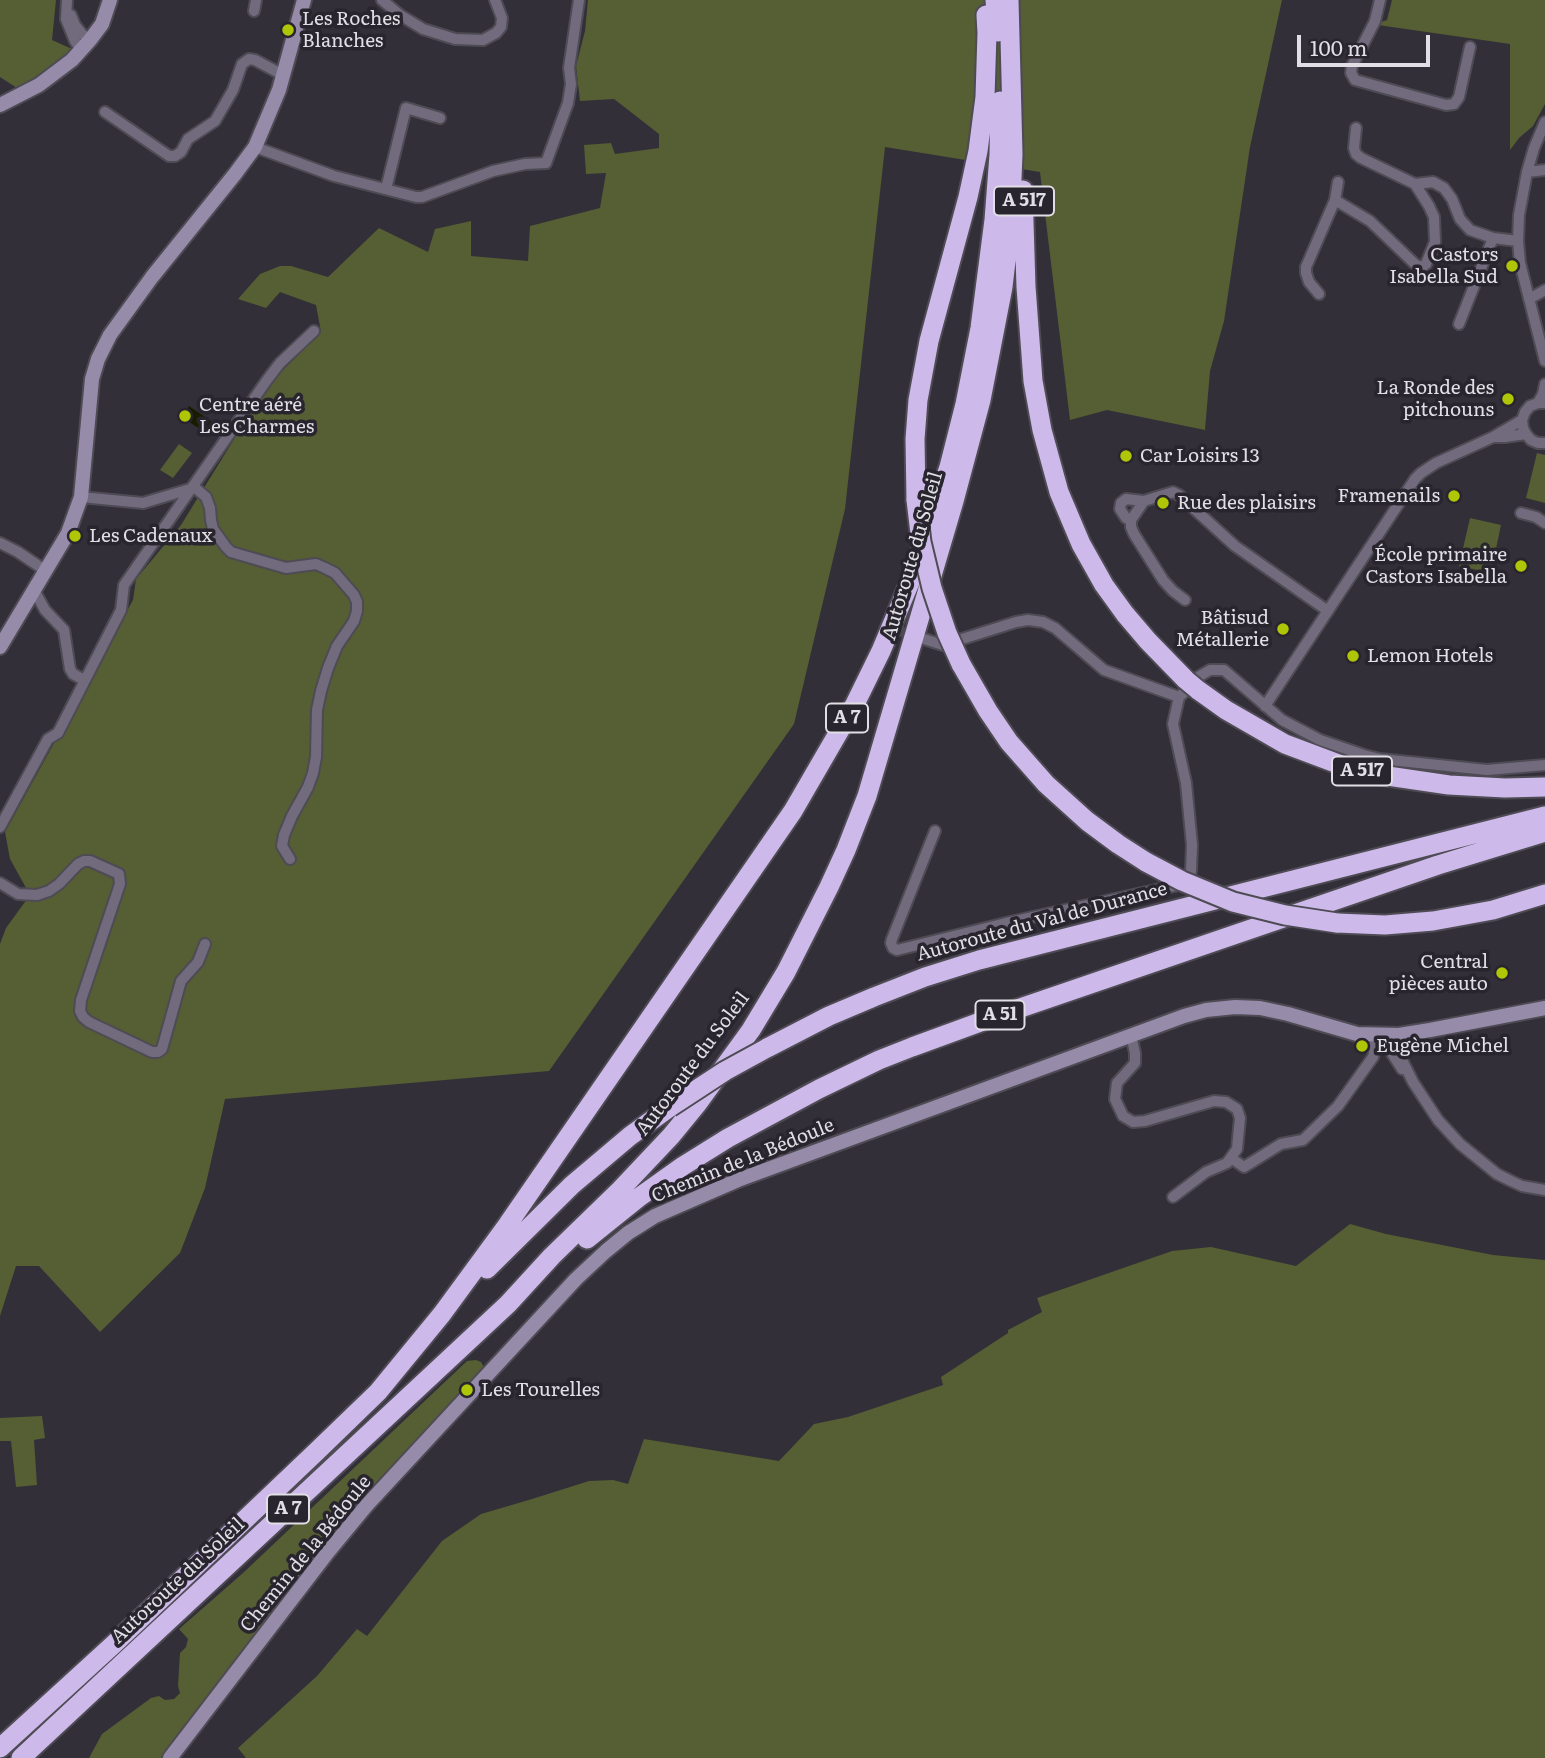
<!DOCTYPE html>
<meta charset="utf-8">
<style>
body{margin:0}
#map{position:relative;width:1545px;height:1758px;overflow:hidden;background:#322f38;font-family:Literata,serif}
canvas{display:block}
.scale{position:absolute;left:1297px;top:35px;width:133px;height:32px;box-sizing:border-box;border:4px solid #e1dfe5;border-top:0;padding-left:9px;font-size:21px;line-height:24px;white-space:nowrap;color:#e1dfe5;-webkit-text-stroke:5px #28252e;paint-order:stroke}
</style>
<div id="map">
<canvas width="1545" height="1758"></canvas>
<div class="scale">100 m</div>
</div>
<script>
const g = document.querySelector('canvas').getContext('2d');
g.lineJoin = 'round';
function fill(path, color) { g.fillStyle = color; g.fill(path, 'evenodd'); }
const shape = rows => new Path2D(rows.map(r => 'M' + r).join(''));
function trace(path, color, width, dash) { g.strokeStyle = color; g.lineWidth = width; g.lineCap = dash ? 'butt' : 'round'; g.setLineDash(dash || []); g.stroke(path); }
function write(font, color, halo, rows, align = 'center') {
  g.font = font + ' Literata,serif'; g.lineWidth = 7; g.setLineDash([]); g.textBaseline = 'middle'; g.strokeStyle = halo; g.fillStyle = color; for (const [text, x, y, turn = 0] of rows) {
    g.save(); g.translate(x, y); g.rotate((+turn || 0) * Math.PI / 180); g.textAlign = isNaN(turn) ? turn : align; if (halo) g.strokeText(text, 0, 0); g.fillText(text, 0, 0); g.restore();
  }
}
fill(shape([
 [0,0,56,0,52,40,72,49,69,55,33,84,20,90,0,77],
 [588,0,1282,0,1250,147,1224,321,1210,371,1205,430,1107,410,1070,420,1040,172,885,147,845,509,794,724,549,1071,225,1099,205,1188,180,1253,100,1332,39,1266,16,1266,0,1316,0,944,6,928,30,895,10,859,5,832,133,600,136,579,181,525,236,436,279,374,321,332,316,305,280,292,266,308,238,299,260,274,280,266,291,266,328,277,379,228,428,252,435,229,471,221,471,256,528,261,530,226,600,208,606,173,586,174,584,145,611,143,615,154,659,148,659,134,614,99,580,101,576,66,585,31],
 [1392,0,1545,0,1545,104,1533,126,1519,138,1510,150,1510,44,1378,25,1378,23,1387,20],
 [179,444,192,453,173,478,160,470],
 [1537,453,1545,455,1545,503,1526,498],
 [1470,518,1501,525,1491,573,1459,566],
 [1350,1224,1386,1234,1493,1255,1545,1260,1545,1758,246,1758,238,1748,317,1676,357,1629,367,1636,442,1541,481,1514,532,1499,589,1481,613,1480,628,1484,644,1439,779,1461,814,1424,848,1417,943,1385,941,1377,1008,1333,1008,1330,1042,1312,1037,1298,1172,1251,1211,1247,1296,1266],
 [476,1360,481,1362,485,1369,205,1703,161,1758,89,1758,102,1734,151,1698,159,1696,165,1700,174,1699,180,1693,178,1686,180,1653,186,1647,188,1639,179,1629,243,1573,467,1361],
 [42,1416,45,1438,34,1440,37,1485,16,1487,11,1441,0,1441,0,1418]
]), '#565e33');
fill(shape([
 [189,406,211,421,204,432,182,417]
]), '#191d00');
trace(shape([
 [881,625,918,637]
]), '#4c4952', 10, [10, 5]);
const street = shape([
 [67,0,66,19,75,41,81,50],
 [382,0,400,15,423,29,455,39,483,40,496,33,501,27,502,18,495,0],
 [1380,0,1375,21,1352,66,1351,73,1355,80,1446,105,1454,104,1459,97,1470,47],
 [254,11,256,0],
 [71,15,75,25,82,34,90,40],
 [105,112,169,156,175,156,181,152,188,139,215,121,233,90,242,64,249,59,255,60,283,75],
 [1545,122,1534,148,1527,172,1519,215,1518,241,1520,263,1545,361],
 [255,147,334,176,416,197,422,197,493,171,525,164,546,163,568,103,571,84,569,68,579,0],
 [1527,172,1545,170],
 [1415,184,1433,182,1444,188,1452,199,1460,219,1470,230,1493,238,1518,241],
 [386,189,406,108,440,118],
 [1335,200,1370,221,1416,265,1422,267,1426,264,1435,242,1434,217,1429,206,1415,184,1361,158,1356,154,1354,148,1356,128],
 [1319,294,1309,282,1306,273,1306,267,1335,200,1338,182],
 [1529,299,1545,290],
 [1459,324,1493,238],
 [1538,403,1543,394,1545,384],
 [1545,403,1538,403,1530,406,1525,412,1522,420,1523,428,1526,434,1531,440,1538,443,1545,443],
 [1493,437,1505,437,1526,434],
 [193,486,206,497,210,508,211,520,213,529,226,547,231,552,286,568,316,564,325,568,335,573,354,595,357,602,357,611,354,621,337,646,328,668,321,691,317,710,316,757,313,773,308,787,292,816,284,835,282,846,290,859],
 [81,497,143,503,190,489],
 [1521,513,1536,517,1545,523],
 [1131,520,1126,518,1120,509,1121,503,1126,499,1144,501],
 [0,543,18,552,46,571],
 [34,590,45,610,64,630,70,669,73,674,84,680],
 [1185,600,1173,591,1163,580,1134,534,1131,527,1131,520,1144,501,1173,492,1179,495,1235,546,1328,611],
 [924,639,943,645,1016,622,1028,620,1043,622,1055,628,1104,670,1179,697],
 [1198,677,1210,670,1224,670,1282,720,1320,740,1364,755,1380,759,1487,770,1545,765],
 [1265,706,1415,479,1421,473,1436,463,1493,437,1522,420],
 [0,827,48,739,58,733,121,610,124,585,267,380,280,363,314,331],
 [935,831,892,939,891,943,893,948,897,950,1006,923,1174,886,1183,883,1190,876,1191,871,1192,845,1186,783,1173,724,1179,697,1188,689],
 [0,883,18,894,37,895,49,891,59,884,78,864,84,861,90,861,119,874,120,884,81,1000,80,1011,83,1017,89,1022,152,1052,158,1052,162,1049,181,981,198,962,205,944],
 [1131,1035,1135,1053,1135,1063,1117,1083,1115,1099,1123,1116,1133,1122,1145,1121,1214,1101,1226,1102,1237,1109,1240,1118,1237,1149,1227,1163,1206,1172,1173,1197],
 [1383,1035,1388,1047,1402,1069],
 [1399,1035,1403,1062,1413,1082,1438,1120,1460,1144,1497,1174,1511,1181,1522,1186,1545,1190],
 [1231,1158,1244,1167,1281,1144,1303,1140,1338,1106,1373,1057,1375,1049,1374,1043]
]);
const secondary = shape([
 [0,105,39,85,72,60,90,40,102,24,110,0],
 [0,647,68,533,81,497,92,379,98,359,110,335,152,277,235,174,255,147,279,90,304,0],
 [170,1758,328,1552,366,1506,576,1279,606,1251,628,1233,655,1216,738,1180,1184,1016,1206,1010,1235,1007,1260,1008,1288,1014,1357,1034,1399,1035,1430,1030,1545,1008]
]);
const highway = shape([
 [995,0,998,32],
 [1023,190,1026,287,1033,381,1042,430,1059,492,1081,544,1104,585,1125,614,1148,641,1186,680],
 [916,500,915,439,918,400,929,341,968,197,978,151,985,97,987,33,986,15],
 [961,664,988,711,1009,742,1046,784,1087,821,1118,844,1146,862],
 [1198,690,1226,710,1285,744,1341,765,1374,774,1449,785,1505,788,1545,787],
 [1337,923,1385,925,1433,921,1493,910,1545,894],
 [767,1048,829,1016,874,997,925,977,979,960,1545,816],
 [587,1239,638,1198,683,1166,728,1138,819,1089,879,1060,912,1047,994,1017,1438,865,1545,832],
 [487,1269,572,1185,630,1136,670,1107],
 [0,1748,114,1644,316,1452,378,1392,442,1314,508,1224,793,811,855,704,881,651,913,575,949,467,965,404,980,328,994,220,999,155,1000,101],
 [21,1758,508,1304,552,1256,620,1190,671,1136,698,1103,751,1030,786,972,829,887,846,850,867,796,954,501,981,400,1003,287,1010,227,1013,154,1009,0]
]);
trace(street, '#4e4b54', 14);
trace(secondary, '#4e4b54', 18);
trace(highway, '#4e4b54', 23);
trace(street, '#726b7e', 10);
trace(secondary, '#978baa', 14);
trace(highway, '#cdbaea', 19);
const highwayBridge = shape([
 [916,500,921,542,932,588,947,633,961,664],
 [1186,680,1198,690],
 [1146,862,1182,881,1233,902,1285,915,1337,923],
 [670,1107,725,1071,767,1048]
]);
trace(highwayBridge, '#4e4b54', 23, []);
trace(highwayBridge, '#cdbaea', 19);
for (const [x, y, r, color] of [
 [288,30,7,"#afc507"],
 [1512,266,7,"#afc507"],
 [1508,399,7,"#afc507"],
 [185,416,7,"#afc507"],
 [1126,456,7,"#afc507"],
 [1454,496,7,"#afc507"],
 [1163,503,7,"#afc507"],
 [75,536,7,"#afc507"],
 [1521,566,7,"#afc507"],
 [1283,629,7,"#afc507"],
 [1353,656,7,"#afc507"],
 [1502,973,7,"#afc507"],
 [1362,1046,7,"#afc507"],
 [467,1390,7,"#afc507"]
]) { const dot = new Path2D(); dot.arc(x, y, r, 0, 2 * Math.PI); g.fillStyle = color; g.fill(dot); trace(dot, '#28252e', 2.5); }
for (const [x, y, w] of [
 [1024,201,60],
 [847,718,42],
 [1362,771,60],
 [1000,1015,49],
 [288,1509,42]
]) { const box = new Path2D(); box.roundRect(x - w / 2, y - 14.5, w, 29, 5); g.fillStyle = '#28252e'; g.fill(box); trace(box, '#e1dfe5', 2); }
write('bold 18px', '#e1dfe5', null, [
 ["A 517",1024,201],
 ["A 7",847,718],
 ["A 517",1362,771],
 ["A 51",1000,1015],
 ["A 7",288,1509]
]);
write('19px', '#e1dfe5', '#28252e', [
 ["Les Roches",302,19],
 ["Blanches",302,41],
 ["Castors",1498,255,"right"],
 ["Isabella Sud",1498,277,"right"],
 ["La Ronde des",1494,388,"right"],
 ["pitchouns",1494,410,"right"],
 ["Centre aéré",199,405],
 ["Les Charmes",199,427],
 ["Car Loisirs 13",1140,456],
 ["Framenails",1440,496,"right"],
 ["Rue des plaisirs",1177,503],
 ["Les Cadenaux",89,536],
 ["École primaire",1507,555,"right"],
 ["Castors Isabella",1507,577,"right"],
 ["Bâtisud",1269,618,"right"],
 ["Métallerie",1269,640,"right"],
 ["Lemon Hotels",1367,656],
 ["Central",1488,962,"right"],
 ["pièces auto",1488,984,"right"],
 ["Eugène Michel",1376,1046],
 ["Les Tourelles",481,1390]
], 'left');
write('19px', '#e1dfe5', '#28252e', [
 ["Autoroute du Soleil",913,556,-74],
 ["Autoroute du Val de Durance",1042,922,-15],
 ["Autoroute du Soleil",693,1064,-53],
 ["Chemin de la Bédoule",743,1161,-22],
 ["Chemin de la Bédoule",306,1554,-51],
 ["Autoroute du Soleil",178,1581,-43]
]);
</script>
